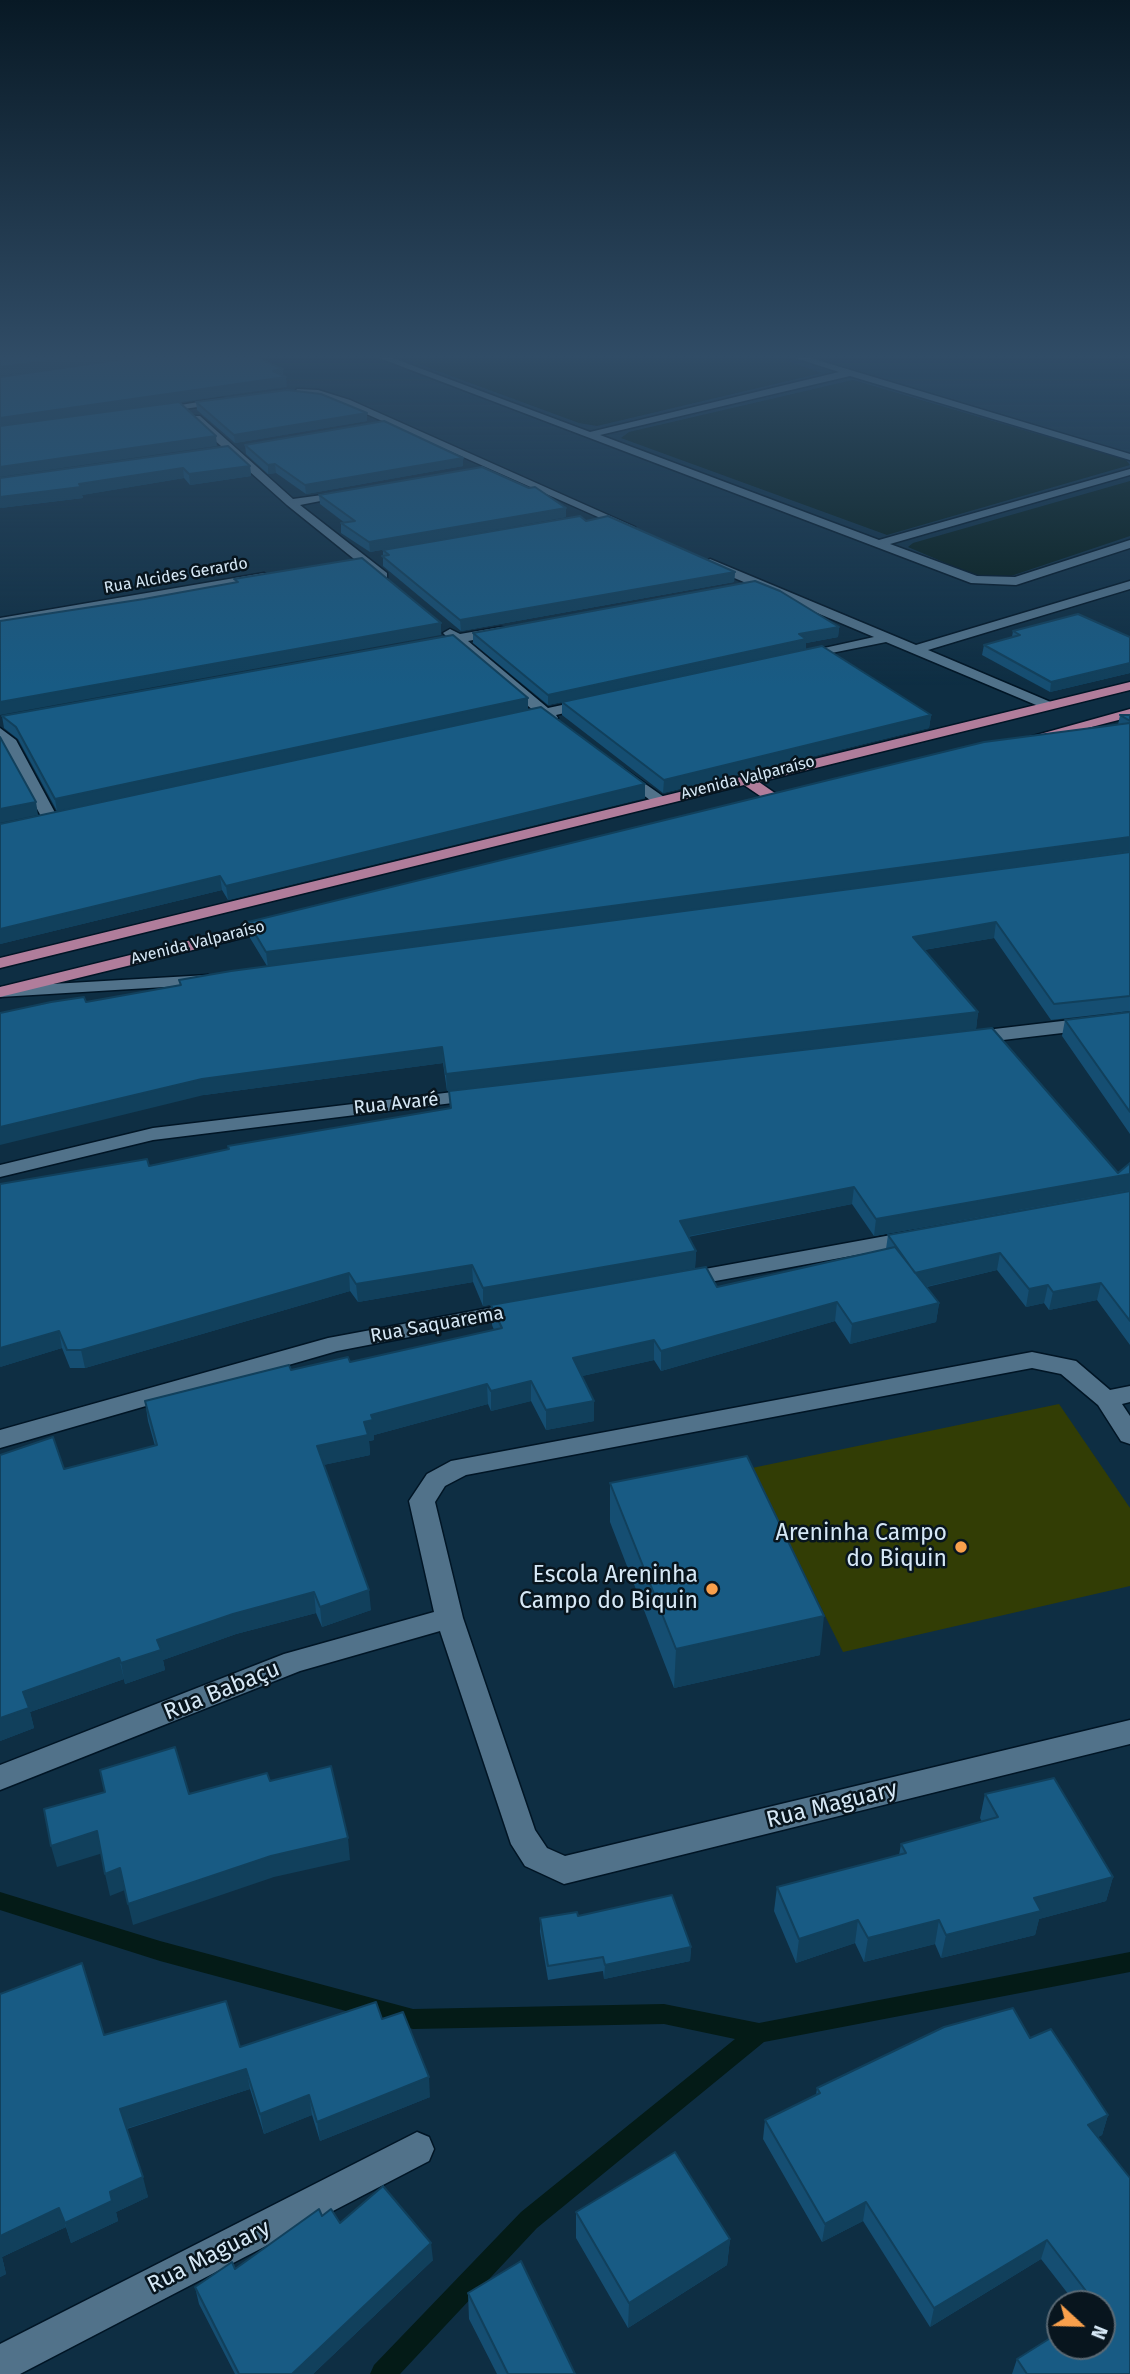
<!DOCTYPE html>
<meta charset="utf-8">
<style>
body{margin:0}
#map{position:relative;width:1130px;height:2374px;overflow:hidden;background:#0e2e43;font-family:"Fira Sans",sans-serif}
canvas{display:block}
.north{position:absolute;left:1046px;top:2290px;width:70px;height:70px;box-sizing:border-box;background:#08151e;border:2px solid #5a6974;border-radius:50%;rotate:112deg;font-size:19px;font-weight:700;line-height:28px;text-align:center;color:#d6e8f6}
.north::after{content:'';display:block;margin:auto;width:24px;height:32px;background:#f9a04c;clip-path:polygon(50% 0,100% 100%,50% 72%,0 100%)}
</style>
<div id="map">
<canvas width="1130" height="2374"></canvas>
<div class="north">N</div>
</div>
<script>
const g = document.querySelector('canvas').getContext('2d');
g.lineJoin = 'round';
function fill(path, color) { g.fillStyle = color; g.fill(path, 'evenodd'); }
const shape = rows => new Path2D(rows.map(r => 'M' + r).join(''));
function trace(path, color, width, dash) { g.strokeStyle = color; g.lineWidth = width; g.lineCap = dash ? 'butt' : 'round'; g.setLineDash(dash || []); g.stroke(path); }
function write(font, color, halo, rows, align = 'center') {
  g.font = font + ' "Fira Sans",sans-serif'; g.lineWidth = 5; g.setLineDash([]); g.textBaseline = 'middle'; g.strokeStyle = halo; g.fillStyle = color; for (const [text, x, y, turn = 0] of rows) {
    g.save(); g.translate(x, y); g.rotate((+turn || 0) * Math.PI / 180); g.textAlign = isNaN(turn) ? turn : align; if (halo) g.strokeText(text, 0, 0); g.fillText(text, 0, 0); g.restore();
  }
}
fill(shape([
 [1059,1404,1130,1508,1130,1586,843,1652,752,1468]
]), '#323d05');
fill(shape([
 [392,354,768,354,821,373,597,426,579,423],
 [853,380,1126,460,1130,465,887,535,621,438,629,432],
 [1130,481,1130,536,1002,579,976,576,908,547,913,543]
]), '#041b17');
fill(shape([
 [0,1892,160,1941,413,2009,664,2004,759,2023,1130,1952,1130,1972,764,2042,537,2228,400,2374,370,2374,374,2365,521,2212,735,2039,664,2024,413,2029,160,1961,0,1910,0,1892]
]), '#041b17');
const minor = shape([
 [369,354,382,354,590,432,839,372,783,354,797,354,1130,454,1130,460,850,376,600,435,879,540,1130,469,1130,475,890,544,977,576,1015,577,1130,540,1130,548,1016,585,971,583,369,354],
 [297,389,318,390,350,400,635,527,625,529,344,404,317,396,294,394,297,389],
 [223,398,226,403,155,413,150,410,223,398],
 [192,416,200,416,293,499,351,491,351,495,300,505,387,573,387,579,379,579,287,505,192,420,192,416],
 [710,559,916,645,1130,581,1130,589,928,650,1053,703,1055,706,1048,710,886,642,797,660,797,654,874,637,706,566,704,563,710,559],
 [264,573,270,577,268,580,0,626,0,618,264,573],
 [501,627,506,628,506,634,468,641,548,708,590,699,595,700,595,706,556,715,558,718,551,722,542,718,517,721,517,715,534,711,454,643,429,648,422,644,447,637,443,633,450,629,460,634,501,627],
 [0,728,16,740,59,820,57,823,51,825,43,820,0,740,0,728],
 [624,769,664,797,664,803,654,803,619,777,619,771,624,769],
 [208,975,217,980,214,984,0,997,0,987,208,975],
 [1130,1013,1130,1025,969,1044,960,1038,969,1032,1130,1013],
 [478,1089,488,1095,485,1099,153,1140,0,1177,0,1165,153,1128,478,1089],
 [913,1231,924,1238,921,1243,683,1287,675,1285,672,1280,675,1275,683,1273,913,1231],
 [521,1302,529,1304,532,1309,529,1314,337,1351,0,1448,0,1430,328,1338,521,1302],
 [1032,1352,1076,1361,1110,1390,1130,1386,1130,1402,1122,1404,1130,1416,1130,1444,1121,1441,1098,1405,1061,1374,1032,1368,466,1475,445,1486,435,1502,463,1618,535,1830,547,1848,565,1856,1130,1720,1130,1744,564,1884,525,1866,511,1844,440,1631,300,1671,0,1790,0,1765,284,1654,434,1612,409,1501,427,1474,451,1461,1032,1352],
 [417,2132,429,2137,434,2149,429,2161,20,2374,0,2374,0,2344,417,2132]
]);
const major = shape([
 [1130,682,1130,690,759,782,782,798,782,804,772,804,744,785,0,968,0,958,1130,682],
 [1130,709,1130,717,1022,745,1015,741,1130,709],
 [277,919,286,924,283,928,0,997,0,987,277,919]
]);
trace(minor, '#001525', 3);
trace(major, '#001525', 3);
fill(minor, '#51728a');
fill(major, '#b07d9b');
fill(shape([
 [196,402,367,421,235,443,197,410],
 [245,445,463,458,463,466,306,494,276,473,268,474,246,454],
 [228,446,250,466,251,476,190,485,184,478,82,495,83,498,0,508],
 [319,495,566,517,370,552,341,533,341,523,345,523,320,504],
 [586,521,735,572,734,582,461,631,383,566,383,550],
 [839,627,838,637,806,643,806,649,548,705,473,643,473,633],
 [1013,631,1130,637,1130,673,1050,692,982,655,984,645,1012,637],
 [528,698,528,710,57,811,18,739,4,728,2,716],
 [562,702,931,715,929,728,663,793,562,715],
 [1120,715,1130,715,1130,852,887,884,1130,852,1130,1011,1051,1020,994,938,924,950,978,1012,976,1029,447,1091,443,1063,204,1095,86,1002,180,985,179,980,267,966,250,938,248,922,1118,725],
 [645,798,228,900,222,890,0,944,0,824],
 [1130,1012,1130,1134,1062,1036,1065,1020],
 [449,1091,1118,1173,1130,1163,1130,1191,874,1236,852,1204,688,1237,696,1251,695,1268,483,1306,473,1282,358,1302,350,1291,85,1368,70,1368,62,1348,0,1367,149,1166,228,1150,228,1146,450,1108],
 [1130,1191,1130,1345,1097,1300,1049,1310,1044,1303,1026,1307,997,1270,927,1287,939,1303,936,1322,850,1344,835,1321,661,1371,654,1360,582,1376,594,1401,594,1421,546,1430,531,1401,491,1411,488,1404,374,1435,374,1440,369,1441,370,1455,323,1465,371,1610,322,1627,316,1613,236,1634,163,1660,165,1670,125,1684,124,1679,30,1712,34,1728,0,1741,64,1469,155,1446,148,1421,145,1401,291,1370,350,1362,494,1330,492,1325,491,1305,717,1287,886,1249,888,1235],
 [610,1483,820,1655,674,1688,610,1522],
 [985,1794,1113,1877,1106,1901,1039,1919,1035,1935,941,1958,935,1944,864,1962,855,1943,796,1963,774,1911,777,1887,899,1855,901,1844,982,1822,980,1818],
 [578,1916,691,1947,690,1961,604,1979,603,1971,548,1980,540,1932,540,1918],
 [0,1994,104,2035,240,2047,382,2019,430,2097,320,2141,312,2115,264,2134,250,2089,127,2129,148,2197,116,2212,118,2221,71,2243,66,2227,2,2257,6,2274,0,2277],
 [1030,2038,1108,2115,1102,2135,1098,2137,1130,2374,1012,2374,1017,2359,1060,2346,1102,2304,1076,2304,1041,2259,930,2327,863,2221,822,2242,763,2139,765,2120,816,2095,817,2088],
 [576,2212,730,2239,727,2265,628,2328,576,2238],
 [322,2216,433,2260,313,2374,235,2374,199,2304,195,2287,235,2269],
 [468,2293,575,2374,497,2374,469,2319]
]), '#154e72');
fill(shape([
 [102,354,174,354,0,376,0,367],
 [283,369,283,378,286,377,287,387,0,428,0,418],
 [367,413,367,421,235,443,234,435],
 [216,436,217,446,0,477,0,467],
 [463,458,463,466,306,494,305,485],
 [275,464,276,473,268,474,268,465],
 [250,466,251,476,190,485,189,474],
 [183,468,184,478,82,495,83,498,0,508,0,497],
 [566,508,566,517,370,552,369,542],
 [735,572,734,582,461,631,460,620],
 [441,623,441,635,0,715,0,702],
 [839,627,838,637,806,643,806,649,548,705,548,695,799,634],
 [1130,663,1130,673,1050,692,1051,682],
 [528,698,528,710,57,811,55,799],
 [931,715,929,728,663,793,664,780],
 [645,784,645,798,228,900,226,886],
 [36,802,38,815,0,823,0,809],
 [1130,837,1130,851,268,968,266,952],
 [220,876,222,890,0,944,0,929],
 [996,922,994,938,911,952,913,937],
 [978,1012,976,1029,447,1091,446,1074],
 [442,1047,443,1063,204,1095,0,1145,0,1127,202,1079],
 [1130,1174,1130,1190,874,1236,876,1219],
 [854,1187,852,1204,679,1238,680,1221],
 [696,1251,695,1268,483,1306,483,1288],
 [1000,1253,997,1270,912,1290,914,1273],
 [472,1265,473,1282,358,1302,356,1284],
 [349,1273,350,1291,85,1368,81,1350],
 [1101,1283,1097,1300,1049,1310,1053,1292],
 [1048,1285,1044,1303,1026,1307,1029,1289],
 [837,1302,835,1321,661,1371,661,1351],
 [939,1303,936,1322,850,1344,852,1324],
 [59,1331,62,1348,0,1367,0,1348],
 [654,1340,654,1360,573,1378,573,1358],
 [531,1381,531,1401,491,1411,491,1391],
 [487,1384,488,1404,374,1435,374,1440,369,1441,370,1455,319,1466,317,1446,364,1422,371,1415],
 [594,1401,594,1421,546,1430,546,1410],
 [369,1590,371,1610,322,1627,320,1607],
 [314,1592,316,1613,236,1634,163,1660,165,1670,125,1684,121,1663,157,1640,233,1614],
 [824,1616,820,1655,674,1688,676,1649],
 [119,1658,124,1679,30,1712,34,1728,0,1741,0,1718,23,1692],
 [97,1831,103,1853,57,1867,51,1846],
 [348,1838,350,1860,274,1877,133,1925,128,1904,271,1856],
 [120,1868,125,1890,110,1896,105,1874],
 [1113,1877,1106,1901,1039,1919,1035,1935,941,1958,946,1935,1034,1898],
 [858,1920,855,1943,796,1963,799,1939],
 [939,1920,935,1944,864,1962,868,1938],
 [691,1947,690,1961,604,1979,605,1965],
 [246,2069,250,2089,125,2129,120,2109],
 [429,2077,430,2097,320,2141,317,2122],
 [309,2095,312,2115,264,2134,260,2114],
 [1108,2115,1102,2135,1082,2144,1088,2125],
 [143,2177,148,2197,116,2212,118,2221,71,2243,65,2223,110,2192],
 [866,2202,863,2221,822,2242,825,2224],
 [59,2208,66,2227,2,2257,6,2274,0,2277,0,2236],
 [730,2239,727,2265,628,2328,629,2303],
 [1047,2240,1041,2259,930,2327,934,2308],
 [431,2243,433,2260,313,2374,292,2374]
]), '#11405c');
const building = shape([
 [0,354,102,354,0,367,0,354],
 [158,354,248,354,283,369,273,371,286,377,0,418,0,377,158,354],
 [287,390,321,394,367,413,234,435,196,402,287,390],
 [179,402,216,436,0,467,0,426,179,402],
 [384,421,463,458,305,485,275,464,268,465,245,445,384,421],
 [228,446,250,466,189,474,183,468,79,484,81,487,0,497,0,478,228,446],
 [482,467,529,488,535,487,566,508,369,542,341,523,355,521,319,495,482,467],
 [580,516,586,521,608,516,735,572,460,620,382,556,389,555,383,550,580,516],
 [362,558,441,623,0,702,0,621,144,599,238,582,234,579,362,558],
 [755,581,780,591,839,627,799,634,806,639,548,695,473,633,755,581],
 [1078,614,1130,637,1130,663,1051,682,984,645,1020,635,1013,631,1078,614],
 [453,635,528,698,55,799,16,727,2,716,453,635],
 [822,646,931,715,664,780,562,702,822,646],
 [541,707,645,784,226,886,220,876,0,929,0,824,541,707],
 [1120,715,1130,715,1130,721,1120,715],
 [1130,723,1130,837,266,952,248,922,984,742,1130,723],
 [0,737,36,802,0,809,0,737],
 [1130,852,1130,996,1054,1004,996,922,913,937,978,1012,446,1074,442,1047,202,1079,0,1127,0,1013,51,1002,84,997,86,1002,181,985,179,980,231,971,1130,852],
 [1130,1012,1130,1112,1065,1020,1130,1012],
 [992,1028,1118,1173,1130,1163,1130,1174,876,1219,854,1187,680,1221,696,1251,483,1288,472,1265,356,1284,349,1273,81,1350,67,1350,59,1331,0,1348,0,1184,147,1159,149,1166,229,1149,228,1146,451,1108,449,1091,992,1028],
 [1130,1191,1130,1321,1101,1283,1053,1292,1048,1285,1029,1289,1000,1253,915,1273,888,1235,1130,1191],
 [895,1247,939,1303,852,1324,837,1302,661,1351,654,1340,573,1358,594,1401,546,1410,531,1381,491,1391,487,1384,371,1415,373,1420,364,1422,368,1435,317,1446,369,1590,320,1607,314,1592,233,1614,157,1640,161,1650,121,1663,119,1658,23,1692,29,1708,0,1718,0,1455,53,1437,64,1469,157,1445,145,1401,289,1365,291,1370,348,1357,350,1362,502,1328,491,1305,706,1267,717,1287,895,1247],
 [747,1456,824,1616,676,1649,610,1483,747,1456],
 [175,1747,189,1794,267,1773,270,1781,331,1766,348,1838,271,1856,128,1904,120,1868,105,1874,97,1831,51,1846,44,1809,105,1792,100,1770,175,1747],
 [1054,1778,1113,1877,1034,1898,1041,1911,946,1935,939,1920,868,1938,858,1920,799,1939,777,1887,906,1853,901,1844,998,1817,985,1794,1054,1778],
 [672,1895,691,1947,605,1965,603,1957,548,1966,540,1918,577,1912,578,1916,672,1895],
 [82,1963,104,2035,226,2001,240,2047,376,2002,382,2019,403,2012,429,2077,317,2122,309,2095,260,2114,246,2069,120,2109,143,2177,110,2192,112,2201,65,2223,59,2208,0,2236,0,1994,82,1963],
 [1013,2008,1030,2038,1051,2029,1108,2115,1088,2125,1130,2178,1130,2374,1027,2374,1017,2359,1060,2332,1060,2346,1102,2346,1102,2304,1096,2304,1047,2240,934,2308,866,2202,825,2224,765,2120,820,2093,817,2088,944,2027,1013,2008],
 [675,2152,730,2239,629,2303,576,2212,675,2152],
 [383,2186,431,2243,292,2374,239,2374,195,2287,232,2262,235,2269,319,2209,322,2216,331,2209,340,2223,383,2186],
 [521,2261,575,2374,508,2374,468,2293,521,2261]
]);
fill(building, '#185b84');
trace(building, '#11405c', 2);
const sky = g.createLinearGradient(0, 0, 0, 686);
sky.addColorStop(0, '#081925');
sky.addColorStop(0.52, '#304c66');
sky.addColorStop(1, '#304c6600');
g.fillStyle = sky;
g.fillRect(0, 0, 1130, 686);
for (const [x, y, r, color] of [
 [961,1547,7,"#f9a04c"],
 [712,1589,7,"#f9a04c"]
]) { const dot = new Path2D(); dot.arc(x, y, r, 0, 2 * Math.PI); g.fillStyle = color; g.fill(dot); trace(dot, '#08151e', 2.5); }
write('16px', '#d6e8f6', '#08151e', [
 ["Rua Alcides Gerardo",176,576,-10],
 ["Avenida Valparaíso",748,778,-14],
 ["Avenida Valparaíso",198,943,-14]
]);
write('19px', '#d6e8f6', '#08151e', [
 ["Rua Avaré",396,1104,-6],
 ["Rua Saquarema",437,1325,-10]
]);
write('23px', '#d6e8f6', '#08151e', [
 ["Areninha Campo",947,1534],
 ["do Biquin",947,1560],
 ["Escola Areninha",698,1576],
 ["Campo do Biquin",698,1602]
], 'right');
write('23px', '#d6e8f6', '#08151e', [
 ["Rua Babaçu",222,1691,-22],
 ["Rua Maguary",832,1805,-14],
 ["Rua Maguary",209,2257,-27]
]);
</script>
